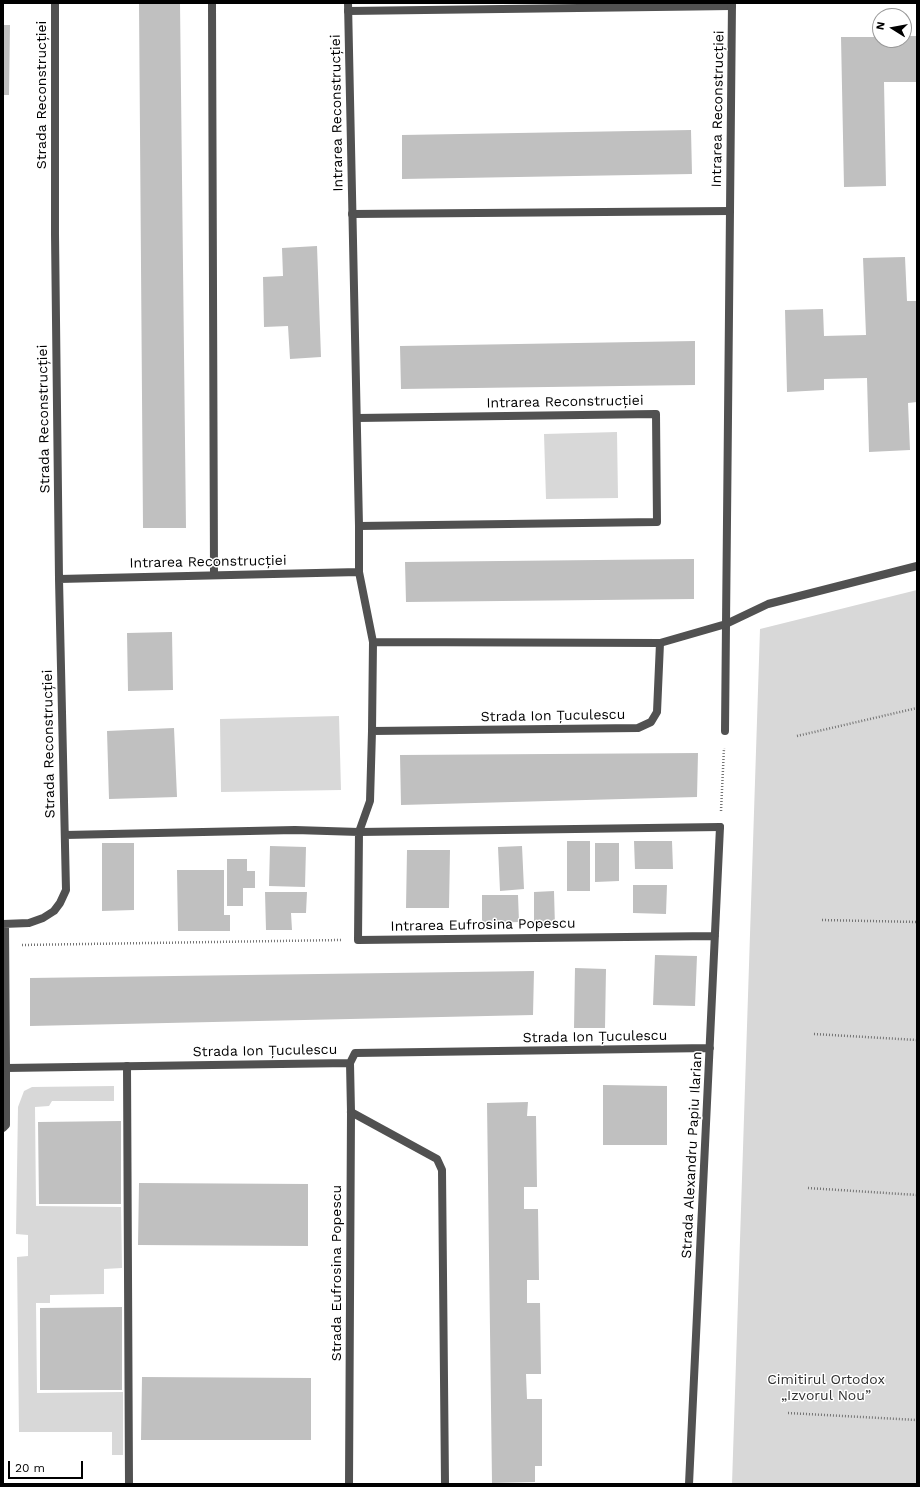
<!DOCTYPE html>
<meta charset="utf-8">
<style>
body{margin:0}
#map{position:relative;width:920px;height:1487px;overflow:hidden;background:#fff;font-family:"Work Sans",sans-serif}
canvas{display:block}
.frame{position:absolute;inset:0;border:4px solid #000;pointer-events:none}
.north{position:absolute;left:872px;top:8px;width:40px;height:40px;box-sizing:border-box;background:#fff;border:1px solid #999;border-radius:50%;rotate:281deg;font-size:11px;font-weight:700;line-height:16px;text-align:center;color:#000}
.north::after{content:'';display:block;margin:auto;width:14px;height:18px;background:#000;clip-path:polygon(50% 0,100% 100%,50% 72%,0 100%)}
.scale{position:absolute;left:8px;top:1461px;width:75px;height:18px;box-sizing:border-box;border:2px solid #000;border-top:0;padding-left:5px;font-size:12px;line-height:14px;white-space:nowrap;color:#000;-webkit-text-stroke:3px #fff;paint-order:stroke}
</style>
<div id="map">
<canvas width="920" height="1487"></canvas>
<div class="frame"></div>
<div class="north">N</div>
<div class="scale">20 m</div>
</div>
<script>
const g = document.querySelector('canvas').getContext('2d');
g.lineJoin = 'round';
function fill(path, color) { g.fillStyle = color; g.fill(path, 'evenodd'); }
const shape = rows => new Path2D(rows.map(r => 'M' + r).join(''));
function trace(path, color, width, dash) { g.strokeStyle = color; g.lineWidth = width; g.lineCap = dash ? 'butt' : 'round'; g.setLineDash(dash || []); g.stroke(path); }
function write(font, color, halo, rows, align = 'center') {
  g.font = font + ' "Work Sans",sans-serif'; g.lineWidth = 3; g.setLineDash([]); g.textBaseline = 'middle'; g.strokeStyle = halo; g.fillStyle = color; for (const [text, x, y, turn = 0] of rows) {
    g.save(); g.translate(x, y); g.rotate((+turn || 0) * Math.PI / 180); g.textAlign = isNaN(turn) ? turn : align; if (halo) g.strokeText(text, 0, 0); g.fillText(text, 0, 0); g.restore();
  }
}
fill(shape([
 [617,432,618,498,546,499,544,434],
 [917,590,917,1484,732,1484,760,629],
 [339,716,341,790,221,792,220,719],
 [114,1086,114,1101,52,1101,49,1106,35,1107,36,1206,121,1207,122,1268,104,1269,104,1294,50,1295,50,1303,36,1303,37,1393,123,1392,123,1455,112,1455,112,1432,19,1432,17,1257,28,1256,28,1235,16,1234,18,1107,24,1091,32,1087]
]), '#d8d8d8');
fill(shape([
 [139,3,180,3,186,528,143,528],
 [3,25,10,25,9,95,3,95],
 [904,36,917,36,917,82,884,82,886,186,844,187,841,37,880,37,880,40,904,40],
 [691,130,692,174,402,179,402,135],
 [317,246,321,357,290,359,288,326,264,327,263,277,283,276,282,248],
 [905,257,907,301,917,301,917,402,908,403,910,450,869,452,867,378,824,379,824,390,787,392,785,310,823,309,824,336,866,335,863,258],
 [695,341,695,385,401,389,400,346],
 [694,559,694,599,406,602,405,562],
 [172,632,173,690,128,691,127,633],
 [174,728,177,797,109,799,107,731],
 [698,753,697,797,401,805,400,755],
 [567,841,590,841,590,891,567,891],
 [634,841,672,841,673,869,635,869],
 [102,843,134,843,134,910,102,911],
 [595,843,619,843,619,881,595,882],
 [270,846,306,847,305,887,269,886],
 [522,846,524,889,500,891,498,847],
 [407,850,450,850,449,908,406,908],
 [227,859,247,859,247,871,255,871,255,888,243,888,243,906,227,906],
 [177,870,224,870,224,915,230,915,230,931,178,931],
 [633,885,667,885,666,914,633,913],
 [554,891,555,927,534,927,534,892],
 [265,892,307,892,306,913,291,913,292,930,266,930],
 [482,895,518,895,519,922,482,923],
 [655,955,697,956,695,1006,653,1005],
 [575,968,606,969,605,1028,574,1028],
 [534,971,533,1015,30,1026,30,978],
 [603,1085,667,1086,667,1145,603,1145],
 [528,1102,527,1116,536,1116,537,1187,524,1187,524,1209,538,1209,539,1280,527,1280,527,1303,540,1303,541,1374,526,1374,527,1399,542,1399,542,1466,535,1466,535,1482,492,1483,487,1103],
 [121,1121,121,1204,39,1204,38,1122],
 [139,1183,308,1184,308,1246,138,1245],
 [122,1307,122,1390,40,1390,40,1308],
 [142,1377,311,1378,311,1440,141,1440]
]), '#c0c0c0');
trace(shape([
 [797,736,917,708],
 [721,811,724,748],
 [822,920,917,922],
 [22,945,341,940],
 [814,1034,917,1040],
 [808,1188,917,1195],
 [788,1413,917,1420]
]), '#737373', 2.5, [1, 2]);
trace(shape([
 [212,3,214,575],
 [348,11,732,6],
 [352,214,730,211],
 [357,418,656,414,657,522,359,526],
 [725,731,726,624],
 [359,832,720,827],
 [127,1066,129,1484],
 [351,1112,437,1159,442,1170,445,1484],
 [3,1128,6,1125,6,1068]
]), '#515151', 8);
trace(shape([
 [348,3,359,526,359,572,373,642,372,731,370,801,359,832,358,940,715,936],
 [59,579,359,572],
 [726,624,732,3],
 [373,642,660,643,726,624,768,604,917,566],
 [372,731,638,728,651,722,657,712,660,643],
 [65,835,295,830,359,832],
 [3,924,29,923,43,918,54,911,60,903,66,890,59,579,55,234,55,3],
 [5,924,6,1068,350,1063],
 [350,1063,355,1053,710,1048],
 [349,1484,351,1112,350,1063],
 [689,1484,720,827]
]), '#515151', 8);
write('14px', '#000', '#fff', [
 ["Strada Reconstrucției",42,95,-90],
 ["Intrarea Reconstrucției",718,109,-89],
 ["Intrarea Reconstrucției",337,113,-91],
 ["Intrarea Reconstrucției",565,402,-1],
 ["Strada Reconstrucției",44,419,-91],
 ["Intrarea Reconstrucției",208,562,-1],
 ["Strada Ion Țuculescu",553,716,-1],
 ["Strada Reconstrucției",49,744,-91],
 ["Intrarea Eufrosina Popescu",483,925,-1],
 ["Strada Ion Țuculescu",595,1037,-1],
 ["Strada Ion Țuculescu",265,1051,-1],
 ["Strada Alexandru Papiu Ilarian",692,1155,-87],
 ["Strada Eufrosina Popescu",337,1273,-90]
]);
write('14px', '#2f2f2f', '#fff', [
 ["Cimitirul Ortodox",826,1380],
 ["„Izvorul Nou”",826,1396]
]);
</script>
